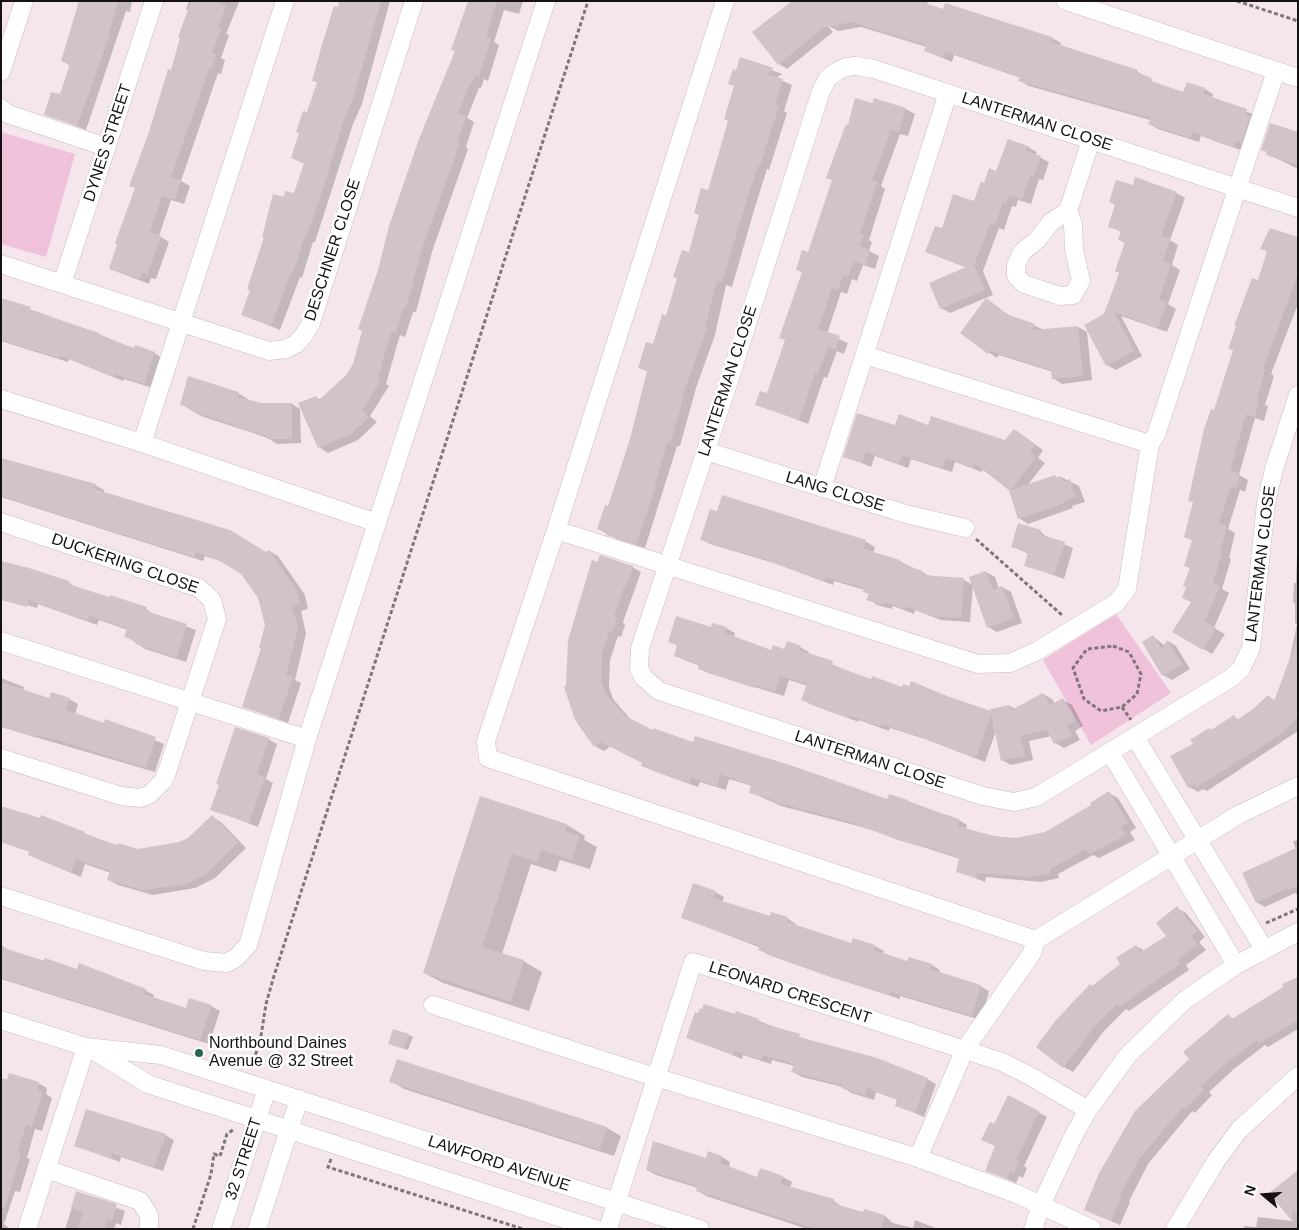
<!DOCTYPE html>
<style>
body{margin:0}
#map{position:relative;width:1299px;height:1230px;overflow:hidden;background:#f5e6ed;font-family:Helvetica,sans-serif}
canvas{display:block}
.frame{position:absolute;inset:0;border:2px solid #161114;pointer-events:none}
.north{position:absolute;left:1239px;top:1170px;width:50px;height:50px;-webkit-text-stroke:4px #fff;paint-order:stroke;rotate:288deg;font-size:14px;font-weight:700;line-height:20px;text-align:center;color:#161114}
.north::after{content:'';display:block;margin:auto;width:18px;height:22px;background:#161114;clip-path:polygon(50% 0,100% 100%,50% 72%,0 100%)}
</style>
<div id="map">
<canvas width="1299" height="1230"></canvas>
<div class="frame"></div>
<div class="north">N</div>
</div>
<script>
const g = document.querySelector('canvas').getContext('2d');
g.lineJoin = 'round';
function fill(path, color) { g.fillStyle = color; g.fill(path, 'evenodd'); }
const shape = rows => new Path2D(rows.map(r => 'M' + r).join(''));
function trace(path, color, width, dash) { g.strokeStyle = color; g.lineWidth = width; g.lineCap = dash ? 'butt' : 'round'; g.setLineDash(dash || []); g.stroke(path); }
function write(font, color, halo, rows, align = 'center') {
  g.font = font + ' Helvetica,sans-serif'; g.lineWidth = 5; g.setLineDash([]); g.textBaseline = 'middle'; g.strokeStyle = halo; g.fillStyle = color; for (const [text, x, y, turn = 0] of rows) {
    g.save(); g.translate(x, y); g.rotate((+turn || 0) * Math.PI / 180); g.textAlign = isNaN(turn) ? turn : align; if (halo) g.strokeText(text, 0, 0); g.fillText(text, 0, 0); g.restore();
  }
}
fill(shape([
 [1,132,75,154,46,257,1,244],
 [1116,614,1171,693,1091,745,1043,660]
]), '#f0c1da');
fill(shape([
 [79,1,132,1,130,12,126,11,86,130,46,114,61,96,71,66,62,61],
 [189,1,242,1,239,2,226,34,229,35,221,58,225,60,221,74,218,73,181,181,190,186,184,204,171,200,159,236,169,242,156,279,151,278,149,284,110,269,171,72,189,10,186,9],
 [341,1,390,1,362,104,353,124,315,242,313,242,302,278,300,277,280,330,243,315,284,199,295,194,305,164,292,158,318,83,314,80],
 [472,1,523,1,519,14,504,10,494,42,499,45,488,81,484,79,481,88,479,88,467,118,474,122,466,147,468,149,432,252,416,312,413,312,405,337,400,335,386,384,389,386,370,416,377,422,358,440,328,453,319,447,316,397,321,400,347,376,354,365],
 [824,1,928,1,927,4,944,11,968,13,969,11,1052,38,1061,43,1060,46,1138,72,1160,86,1184,94,1205,89,1213,94,1212,98,1255,115,1243,151,1201,136,1199,142,1158,129,1149,124,1150,120,1029,86,1020,81,1021,78,954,55,952,62,926,51,927,47,861,27,838,31,829,26],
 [808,2,833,32,787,69,779,64],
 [741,59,782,74,776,78,792,85,784,111,787,113,769,170,767,169,755,207,732,287,726,285,715,335,696,388,680,446,677,446,645,548,617,539,598,529,609,508,631,439,648,372,640,367,667,317,709,192,729,121],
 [875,100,906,109,915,114,908,136,900,134,881,186,885,189,869,240,872,242,869,251,879,256,875,269,863,265,857,281,852,279,847,294,841,292,827,334,848,343,844,354,837,351,827,378,824,377,808,424,756,404,768,395,786,340,803,273,797,269,808,254,833,181,828,178,848,126,873,105],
 [1271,124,1298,132,1298,169,1268,154],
 [1008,140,1028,147,1037,152,1035,155,1049,162,1043,180,1039,179,1031,204,1018,200,1016,207,1012,206,1004,230,999,228,983,271,993,295,950,313,941,308,967,268,927,252,943,230,975,203,985,184,997,172],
 [1133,187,1176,193,1185,198,1170,240,1178,245,1172,265,1180,270,1168,304,1176,309,1167,332,1121,316,1142,356,1116,370,1107,365,1105,315,1120,273,1126,244,1119,239,1121,232,1110,226,1116,205,1110,202],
 [1298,238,1298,304,1271,374,1274,376,1265,405,1268,406,1264,421,1255,418,1239,475,1248,480,1245,492,1240,490,1228,529,1235,533,1229,558,1231,559,1222,589,1229,593,1214,628,1225,634,1212,654,1174,631,1192,602,1191,569,1186,566,1193,541,1185,537,1194,503,1190,500,1234,351,1230,348,1259,282,1268,252,1262,248],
 [1,299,99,334,135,350,154,353,163,358,153,388,124,379,123,381,69,359,68,362,1,341],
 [986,300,1012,317,1045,330,1078,327,1087,332,1092,380,1062,384,1053,378,1053,372,999,355,997,358,988,352],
 [189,377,239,394,248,399,247,401,262,405,292,404,300,409,301,443,277,444,268,438,201,416,181,404],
 [895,427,929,427,1006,442,1015,430,1043,450,1038,458,1045,463,1027,486,1055,477,1061,477,1079,486,1085,502,1072,506,1073,508,1028,524,1019,518,1013,491,983,468,982,472,955,462,952,472,911,459,908,468,875,456,871,467,845,456],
 [1,459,95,485,104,490,104,493,266,553,269,551,278,556,305,595,308,609,301,611,306,634,295,680,301,683,288,723,243,706,263,648,266,625,259,597,242,573,226,563,205,556,203,561,1,497],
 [723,496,866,542,875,547,873,553,899,561,932,577,964,580,973,585,970,622,941,620,915,610,914,614,893,606,892,609,877,605,868,599,870,594,865,590,834,581,833,585,774,563,710,544,701,539,718,513],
 [1298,526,1298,731,1207,791,1203,789,1198,792,1189,787,1194,744,1234,717,1239,720,1254,710,1268,696,1276,701,1288,667,1297,624,1295,623,1295,603,1293,602,1294,583,1296,583],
 [1040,531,1048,538,1073,548,1064,579,1025,565,1029,554,1013,547],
 [632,567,641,572,623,622,625,625,621,637,618,636,610,660,609,687,613,699,633,722,653,732,888,801,908,801,959,820,967,825,966,830,994,837,1016,839,1045,833,1093,806,1109,793,1118,798,1136,828,1130,832,1135,840,1099,858,1093,855,1058,874,1059,878,1041,882,986,877,985,882,957,871,960,859,862,827,781,806,750,792,752,786,729,779,726,790,700,782,698,787,651,770,642,765,643,762,611,746,604,751,595,746,586,736,566,688],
 [986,572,995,577,999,589,1002,587,1011,592,1022,623,997,632,988,627],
 [68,582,77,588,146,609,155,615,196,630,186,662,145,649,126,636,128,630,99,620,97,625,38,604,37,608,1,597],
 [712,628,726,628,735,633,734,638,772,652,800,647,809,652,808,654,871,681,946,697,992,713,1010,706,1015,709,1043,694,1052,699,1055,704,1063,700,1072,705,1083,726,1075,731,1080,740,1064,748,1055,743,1052,736,1029,741,1033,760,1011,765,1002,760,996,731,985,762,925,739,890,728,889,731,859,720,859,722,812,705,803,700,808,686,789,680,784,696,708,673,699,668,700,666,675,656,678,646,670,641],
 [1153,636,1165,646,1168,641,1176,646,1190,669,1172,680,1163,675],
 [1,678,24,687,23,691,50,700,69,699,78,704,75,715,105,725,106,720,164,744,155,772,1,727],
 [268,739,277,744,266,779,273,783,258,827,212,809],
 [481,798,567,825,585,836,584,840,597,847,590,869,560,860,556,872,531,864,502,954,523,961,542,972,529,1011,443,983,424,973],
 [1,805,2,807,41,820,42,816,118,847,138,850,179,844,189,839,212,817,221,822,246,848,215,878,195,888,153,895,118,885,109,880,111,873,85,864,81,877,38,859,29,854,30,852,1,842],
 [1298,840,1298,895,1295,893,1265,907,1256,902,1296,850,1293,841],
 [715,892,724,897,722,902,771,918,787,918,796,924,796,926,852,944,854,940,875,946,884,951,883,954,908,963,909,958,932,965,940,970,939,973,980,986,989,991,981,1020,900,996,900,999,828,976,769,955,760,950,761,948,683,918],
 [1177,908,1186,913,1205,937,1199,942,1206,950,1186,965,1189,970,1129,1011,1126,1009,1104,1031,1073,1072,1064,1067,1093,987,1122,964,1136,946,1145,951,1167,936],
 [1,945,10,951,145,990,154,995,153,998,187,1009,211,1006,220,1011,209,1044,1,979],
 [1298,978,1298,1029,1268,1047,1265,1045,1234,1069,1209,1092,1212,1095,1195,1113,1192,1111,1148,1164,1129,1201,1130,1202,1120,1225,1094,1214,1190,1059,1228,1016,1234,1019],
 [737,1012,809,1041,927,1079,936,1084,924,1117,896,1105,898,1100,876,1092,874,1100,851,1093,843,1087,802,1077,793,1072,795,1066,772,1060,771,1064,743,1055,742,1059,688,1037,736,1016],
 [409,1035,413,1037,408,1050,394,1045],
 [397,1060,607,1128,621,1136,614,1156,404,1089,391,1081],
 [1,1079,38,1083,47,1088,46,1094,52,1098,42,1131,35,1129,27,1158,30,1159,20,1192,15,1191,4,1224,10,1229,1,1229],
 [1038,1112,1047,1117,1024,1166,1027,1168,1023,1178,1019,1176,1016,1183,986,1170,996,1147,992,1144,994,1125],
 [165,1135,174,1140,163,1171,121,1157,120,1162,75,1146],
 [722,1157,730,1162,729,1167,758,1178,761,1170,783,1177,792,1182,790,1188,833,1200,842,1207,864,1214,885,1216,893,1223,913,1228,915,1220,938,1229,807,1229,706,1196,697,1190,698,1188,656,1175,647,1170],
 [1298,1171,1298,1229,1244,1229,1244,1226,1256,1227,1258,1217,1293,1221,1271,1193],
 [77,1192,125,1211,121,1225,116,1223,114,1229,65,1229]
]), '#0003');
fill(shape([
 [79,1,118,1,106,45,77,126,44,115,51,92,60,94,70,64,61,61],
 [191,1,216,1,226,6,218,28,221,29,212,53,216,54,212,69,209,69,171,177,181,180,175,200,162,196,150,232,161,236,147,275,142,273,140,279,109,269,117,244,115,243,135,188,129,186,149,132,168,69,171,70,180,38,178,37],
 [339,1,381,1,353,99,344,119,327,177,306,238,304,237,293,274,291,273,271,326,241,315,250,290,247,289,264,237,262,237,273,194,284,197,285,191,294,193,304,163,291,158,299,133,296,132,303,111,307,112,317,82,312,81,321,48,334,6,338,7],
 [468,1,497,1,486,37,491,39,479,77,475,75,472,84,470,84,458,113,466,116,457,142,460,143,423,246,406,308,403,307,396,333,391,331,378,378,381,380,362,410,369,417,349,435,318,448,298,403,316,396,318,401,346,375,353,364,362,331,358,329,378,270,389,226,419,139,455,51,451,50],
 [792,1,919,1,943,9,945,3,1052,37,1051,42,1138,70,1137,73,1152,78,1151,81,1183,92,1187,82,1205,88,1203,94,1247,109,1245,114,1250,116,1241,143,1236,141,1234,147,1192,132,1190,138,1148,124,1150,118,1018,81,1020,77,945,51,943,58,924,51,926,45,851,22,823,28,778,65,752,32],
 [740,57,774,68,767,74,783,79,775,105,779,106,760,166,758,165,746,202,722,282,717,281,705,328,707,329,687,383,671,442,668,441,654,486,656,486,636,544,606,535,607,532,597,529,605,505,608,506,630,439,647,371,638,368,646,342,653,344,662,314,666,316,677,278,673,277,682,250,689,252,699,215,694,213,701,188,708,190,728,121,724,119,734,86,728,84,733,69,736,70],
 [855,98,872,103,874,98,906,108,899,132,891,130,872,180,877,182,860,234,864,235,860,246,870,250,866,265,854,261,848,277,843,275,838,290,832,288,818,329,840,336,835,350,828,347,818,374,815,373,799,420,755,405,760,391,767,393,785,340,779,338,802,272,796,270,802,250,808,252,832,180,826,178,846,124,848,125],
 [1270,123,1298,132,1298,165,1266,155,1267,152,1261,150],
 [1008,139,1028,146,1026,151,1041,156,1034,176,1030,175,1022,200,1009,195,1006,203,1003,202,995,225,990,224,974,265,985,290,940,309,929,283,966,267,925,252,935,226,942,228,953,194,974,201,981,181,984,183,989,168,996,171],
 [1135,177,1177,192,1161,236,1170,238,1163,261,1171,264,1159,299,1167,302,1158,328,1114,312,1134,351,1106,366,1084,325,1104,314,1119,273,1115,271,1125,242,1118,240,1121,231,1108,227,1115,204,1109,202,1116,180,1133,185],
 [1270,228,1298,237,1298,274,1263,369,1265,370,1257,399,1259,400,1255,417,1246,414,1230,471,1240,474,1236,488,1231,486,1219,524,1227,526,1220,552,1222,553,1213,583,1220,586,1205,621,1216,628,1203,650,1172,632,1191,602,1182,598,1186,587,1183,586,1190,568,1184,566,1192,540,1184,537,1193,502,1188,501,1204,429,1211,409,1214,410,1233,350,1228,349,1236,326,1234,326,1252,278,1258,280,1267,251,1260,249],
 [1,298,31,307,30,310,99,333,99,335,134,348,135,345,155,352,144,384,115,374,114,377,60,355,59,358,1,340],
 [986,298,1009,315,1035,324,1033,330,1078,326,1083,376,1052,379,1051,370,990,351,988,354,960,333],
 [188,376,239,392,238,397,262,403,292,403,292,439,267,439,267,436,233,427,234,425,191,411,191,408,180,405],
 [857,413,895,425,899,414,928,425,931,416,1005,440,1014,429,1035,444,1030,452,1036,457,1011,490,1055,475,1056,478,1061,476,1063,482,1070,479,1076,497,1064,501,1065,503,1018,519,1009,491,1010,491,974,463,973,468,946,458,943,468,902,455,899,464,866,452,862,463,843,457],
 [1,458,96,484,94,489,230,530,266,552,269,550,296,589,300,604,292,606,298,628,286,675,293,677,279,719,242,707,261,648,259,648,265,625,258,598,241,574,217,559,196,552,194,557,1,496],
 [722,495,866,540,864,549,900,560,899,563,923,571,922,575,964,578,961,618,930,616,906,606,905,609,884,602,883,605,866,600,869,594,863,592,864,588,825,577,824,581,764,559,700,540,710,509,717,511],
 [1018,523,1041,530,1039,534,1065,542,1054,575,1024,566,1028,552,1011,547],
 [600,555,633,566,626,587,624,587,614,617,617,618,612,633,609,632,602,654,601,681,605,693,625,716,653,730,653,728,693,742,695,736,790,765,887,799,889,794,908,800,908,802,959,819,957,826,994,836,1016,838,1045,832,1091,805,1090,803,1109,791,1128,822,1121,827,1126,835,1089,854,1086,849,1050,869,1050,873,1031,877,977,873,976,878,956,872,959,858,926,846,925,848,898,840,851,822,771,801,771,799,749,793,751,785,720,774,717,786,691,777,689,783,641,766,642,763,601,742,594,747,575,720,564,687,566,686,568,640,592,560,597,562],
 [1,561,29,568,69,581,68,584,109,597,110,595,128,601,147,607,146,611,187,624,177,658,135,644,136,641,124,637,127,628,89,616,88,621,29,600,27,607,1,600],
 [986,571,993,590,1002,586,1014,618,987,628,969,577],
 [676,616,711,627,712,623,727,627,725,633,771,650,773,645,784,649,787,641,801,646,799,650,833,661,832,665,871,679,872,676,902,687,903,684,909,686,911,681,947,696,991,711,990,709,1010,705,1011,710,1043,693,1050,705,1063,698,1075,721,1067,725,1072,735,1054,744,1047,730,1020,736,1025,756,1001,761,991,714,976,758,915,735,881,724,880,726,850,716,849,718,801,700,807,684,780,676,775,692,755,685,754,688,698,669,699,664,674,656,677,645,668,642],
 [1153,635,1162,649,1167,640,1182,664,1162,676,1142,642],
 [1296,642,1298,717,1283,732,1261,747,1197,787,1195,784,1188,788,1170,756,1193,744,1190,740,1209,728,1211,730,1234,715,1237,720,1253,709,1268,695,1274,701],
 [1,682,49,698,51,692,70,698,66,710,104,723,105,719,156,737,146,768,57,740,33,735,33,737,1,726],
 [235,727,269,738,257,774,265,777,249,823,210,810,219,785,216,784],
 [480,796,567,824,565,831,579,836,572,860,541,850,537,862,512,854,482,947,524,960,511,1002,423,973],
 [1,806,40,818,41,815,85,832,85,834,117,845,118,843,138,849,179,842,188,838,212,815,238,842,206,874,186,884,143,890,107,880,110,871,76,859,71,873,28,855,29,851,1,842],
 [1298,847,1298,886,1288,890,1287,888,1256,903,1242,873],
 [693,883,716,891,713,898,770,916,771,912,788,917,787,922,851,943,853,938,875,945,874,950,907,961,909,957,932,964,930,969,981,985,972,1016,891,992,890,995,817,972,758,950,760,946,681,918],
 [1177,906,1197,931,1191,936,1197,944,1178,960,1180,964,1119,1007,1117,1004,1095,1026,1063,1068,1036,1047,1056,1020,1090,984,1092,986,1120,964,1116,958,1136,945,1141,952,1166,936,1156,923],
 [1,947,44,961,45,958,77,969,79,963,146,989,144,994,186,1008,189,998,212,1005,200,1040,1,978],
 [1298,977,1298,1020,1259,1043,1257,1040,1225,1064,1201,1086,1204,1089,1185,1109,1183,1107,1139,1159,1120,1195,1122,1195,1111,1221,1084,1210,1099,1173,1135,1111,1189,1059,1183,1052,1228,1014,1232,1019,1283,987,1282,984],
 [704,1004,735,1014,736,1011,759,1019,758,1022,800,1034,799,1037,877,1058,928,1078,915,1113,895,1106,897,1099,867,1088,865,1096,841,1088,842,1085,791,1072,794,1064,763,1055,762,1060,734,1051,733,1055,686,1038,695,1012,698,1013,700,1008,702,1009],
 [393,1029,409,1034,404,1049,388,1044],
 [397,1059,607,1127,600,1150,389,1082],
 [9,1073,39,1082,37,1090,43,1092,32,1127,26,1125,18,1152,21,1153,5,1208,1,1208,1,1078,7,1080],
 [1008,1095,1039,1111,1016,1160,1019,1161,1014,1174,1010,1172,1007,1179,985,1171,995,1146,981,1140,990,1122,994,1124],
 [86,1109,166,1134,154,1167,112,1153,111,1158,74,1146],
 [653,1141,706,1158,708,1151,722,1156,720,1163,757,1177,760,1168,783,1176,781,1184,834,1199,832,1203,863,1212,864,1209,885,1215,881,1229,816,1229,696,1191,697,1186,646,1170],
 [1298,1170,1298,1215,1293,1209,1292,1221,1269,1193],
 [76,1191,117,1204,112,1220,107,1219,104,1229,78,1229,83,1212,71,1208]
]), '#d2c3ca');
const minor = shape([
 [725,1,556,530,486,741,488,758,1036,940],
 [1066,1,1298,78],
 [1,72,24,1],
 [1,108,8,114,106,147],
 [1298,208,874,69,856,66,846,67,836,72,828,78,821,91,728,384,640,648,639,668,643,677,659,691,983,796,1014,802,1036,797,1231,678,1241,669,1251,648,1266,503,1274,469,1298,395],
 [1068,211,1073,224,1074,250,1081,281,1073,295,1060,296,1024,284,1016,276,1016,265,1022,252,1037,240,1051,222,1068,211,1091,140],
 [1,264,269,351,286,349,296,344,304,335,311,323,414,1],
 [62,284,154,1],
 [865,355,1150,444],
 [1,399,142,443,285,1],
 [142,443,377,523],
 [706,451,906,514,965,528],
 [822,488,948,93],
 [1,522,199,588,212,600,217,619,167,772,163,781,149,795,140,798,121,796,1,758],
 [556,530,978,664,1010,663,1037,651,1116,603,1127,589,1150,444,1156,435,1276,71],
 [1,641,307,739],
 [1135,737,1264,949],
 [1110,752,1236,965],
 [1,896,204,961,227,963,237,957,248,945,307,739,546,1],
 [433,1005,639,1072,918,1158,1017,1194,1092,1229],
 [1,1020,86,1047,161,1055,700,1229],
 [91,1049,148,1084,160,1088,596,1229],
 [918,1158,965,1049,1032,953,1036,940,1238,815,1298,786],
 [46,1169,140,1201,149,1215,149,1229],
 [27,1229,86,1047],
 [221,1229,267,1089],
 [257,1229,299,1099],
 [608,1229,693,962,1002,1062,1030,1076,1088,1110],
 [1033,1229,1041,1205,1073,1137,1088,1110,1128,1055,1185,1000,1236,965,1298,932],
 [1175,1229,1216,1161,1239,1130,1298,1076]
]);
trace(minor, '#cabbc3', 19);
trace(shape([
 [1237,1,1298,21],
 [976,539,1063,616],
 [1113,646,1129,652,1141,674,1137,694,1122,707,1101,711,1084,699,1073,668,1087,649,1113,646],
 [1122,707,1131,720],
 [1266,923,1298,909],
 [251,1067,260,1042,266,1004,273,979,588,1],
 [331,1159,328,1167,523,1229],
 [193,1229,211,1174,214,1154,220,1156,227,1134,233,1130]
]), '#7f757a', 3, [4, 2.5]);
trace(minor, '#fff', 18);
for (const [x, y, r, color] of [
 [199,1053,5,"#29644d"]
]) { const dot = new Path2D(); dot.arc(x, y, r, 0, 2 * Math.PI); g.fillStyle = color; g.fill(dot); trace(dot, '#fff', 2); }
write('16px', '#161114', '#fff', [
 ["LANTERMAN CLOSE",1037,122,18],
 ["DYNES STREET",108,143,-72],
 ["DESCHNER CLOSE",333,250,-72],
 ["LANTERMAN CLOSE",728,381,-72],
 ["LANG CLOSE",835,492,17],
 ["DUCKERING CLOSE",125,564,19],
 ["LANTERMAN CLOSE",1261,564,-83],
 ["LANTERMAN CLOSE",870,760,18],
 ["LEONARD CRESCENT",790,993,18],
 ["32 STREET",244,1159,-72],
 ["LAWFORD AVENUE",499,1164,18]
]);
write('16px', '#161114', '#fff', [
 ["Northbound Daines",209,1044],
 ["Avenue @ 32 Street",209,1062]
], 'left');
</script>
